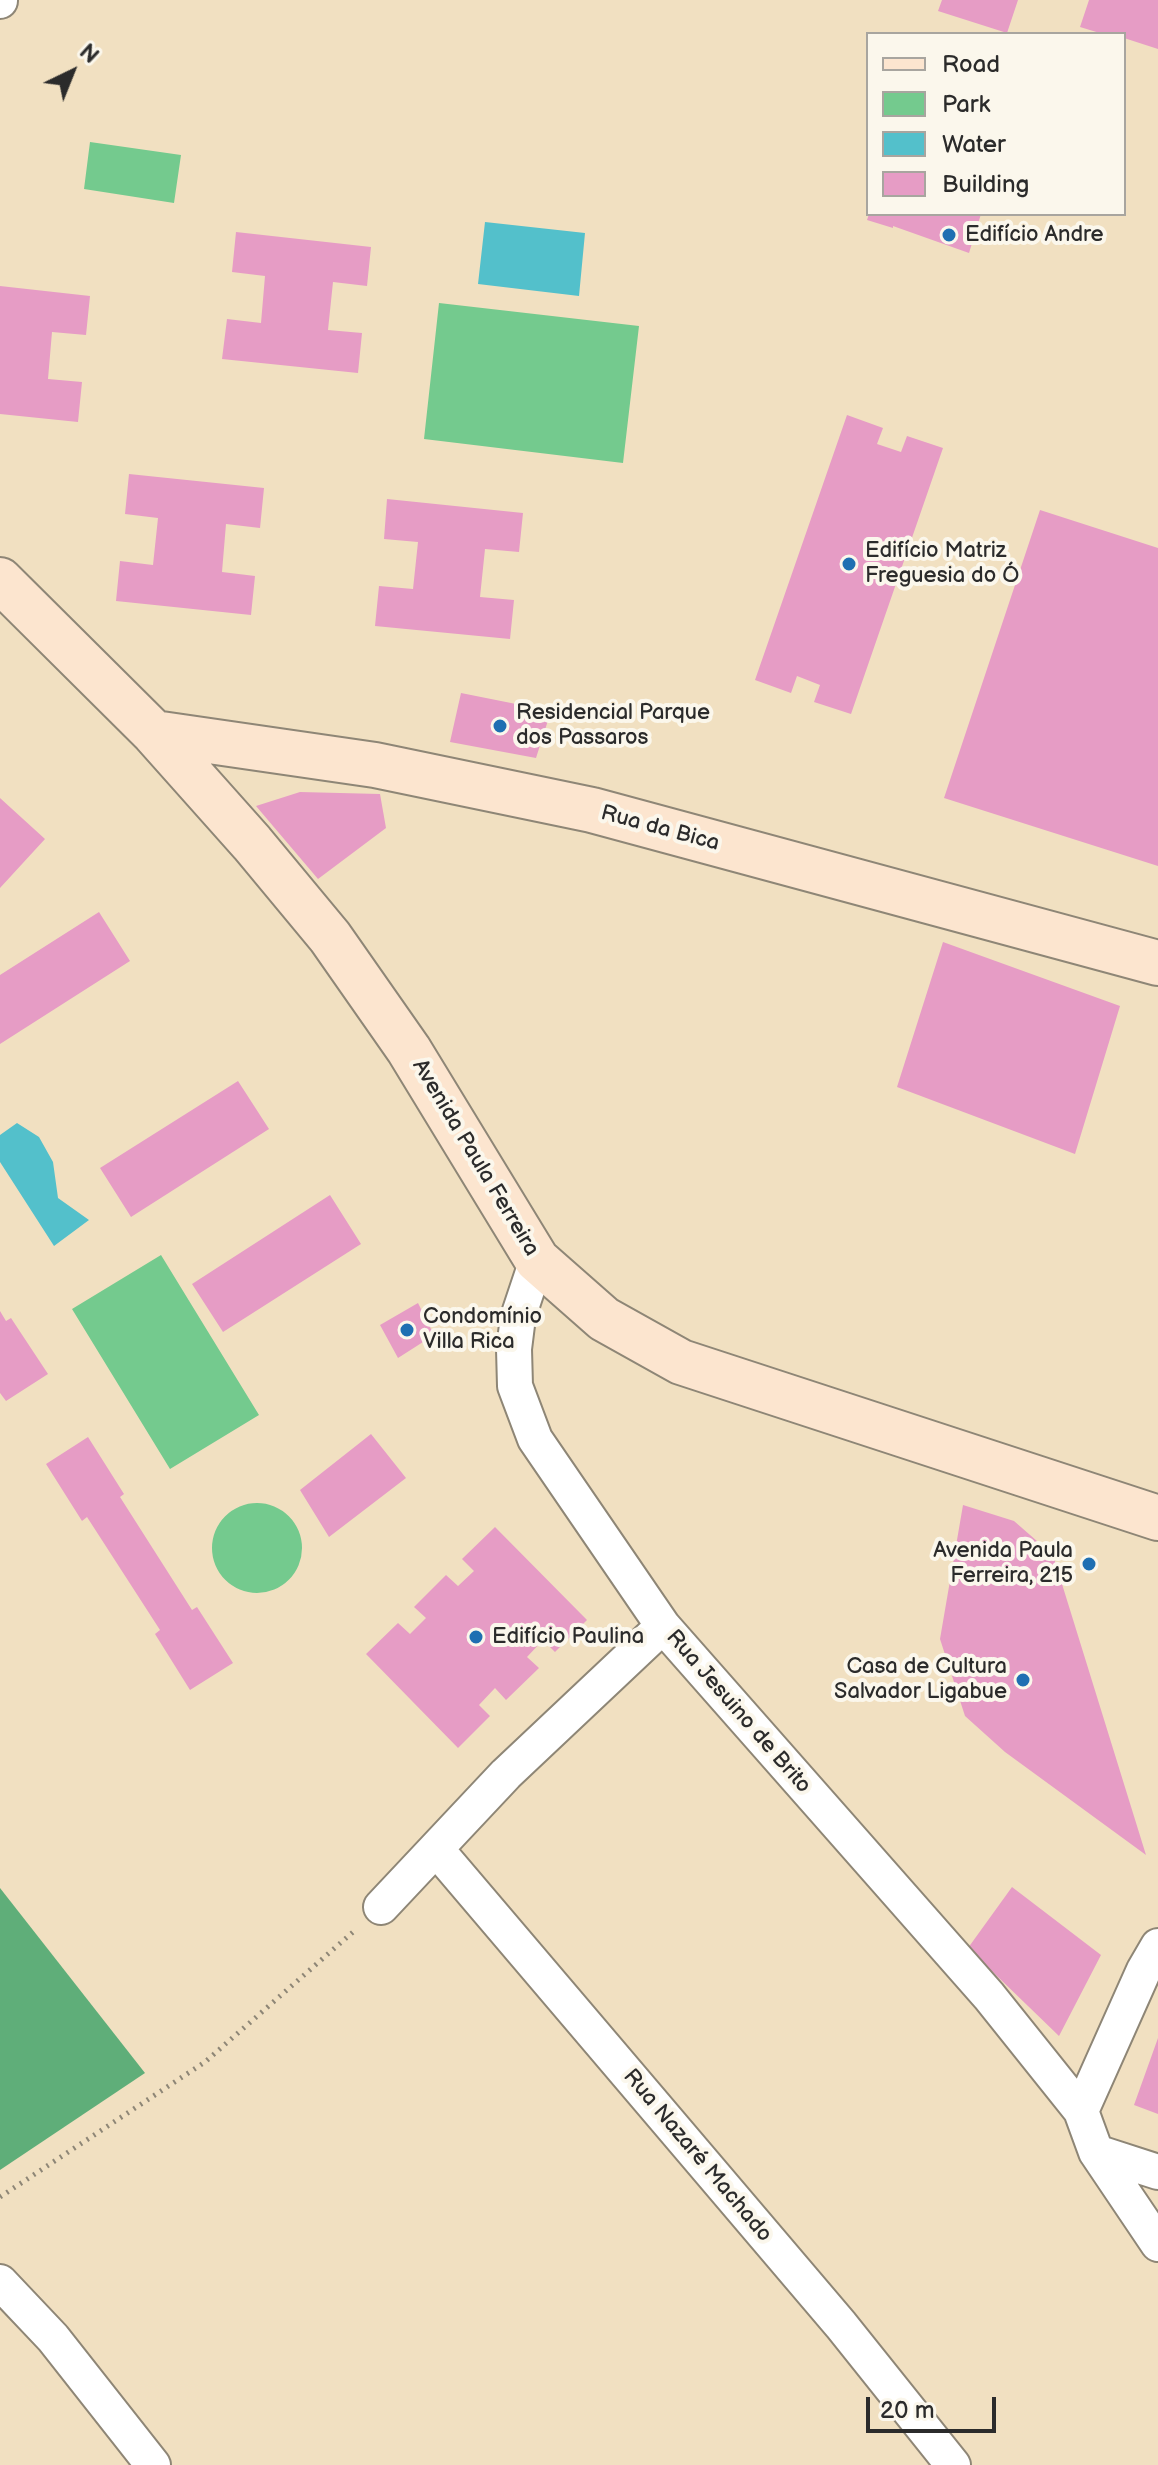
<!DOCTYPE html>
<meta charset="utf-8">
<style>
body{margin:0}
#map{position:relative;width:1158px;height:2465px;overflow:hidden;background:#f1e0c1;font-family:"Balsamiq Sans",sans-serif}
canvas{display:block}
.legend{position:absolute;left:866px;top:32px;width:260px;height:184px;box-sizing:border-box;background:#fbf7ec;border:2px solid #a8a59f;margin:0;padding:10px 14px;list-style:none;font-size:24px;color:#2b2b2b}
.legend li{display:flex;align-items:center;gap:16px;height:40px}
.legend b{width:40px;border:2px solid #a8a59f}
.north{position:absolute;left:32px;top:32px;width:80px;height:80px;-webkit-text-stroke:6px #fbf7ec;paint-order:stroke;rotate:43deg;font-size:22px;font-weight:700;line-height:32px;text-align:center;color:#2b2b2b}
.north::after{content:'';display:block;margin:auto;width:28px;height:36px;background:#2b2b2b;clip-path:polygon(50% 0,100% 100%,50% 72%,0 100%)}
.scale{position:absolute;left:866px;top:2397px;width:130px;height:36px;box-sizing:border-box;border:4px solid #2b2b2b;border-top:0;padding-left:10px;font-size:24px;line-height:28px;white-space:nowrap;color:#2b2b2b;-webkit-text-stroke:6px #fbf7ec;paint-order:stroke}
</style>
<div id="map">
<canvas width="1158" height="2465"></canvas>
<ul class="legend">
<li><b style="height:10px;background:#fce5cf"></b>Road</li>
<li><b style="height:22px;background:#74ca8e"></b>Park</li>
<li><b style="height:22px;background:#53c0cb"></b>Water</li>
<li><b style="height:22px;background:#e69cc5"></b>Building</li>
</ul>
<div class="north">N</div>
<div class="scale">20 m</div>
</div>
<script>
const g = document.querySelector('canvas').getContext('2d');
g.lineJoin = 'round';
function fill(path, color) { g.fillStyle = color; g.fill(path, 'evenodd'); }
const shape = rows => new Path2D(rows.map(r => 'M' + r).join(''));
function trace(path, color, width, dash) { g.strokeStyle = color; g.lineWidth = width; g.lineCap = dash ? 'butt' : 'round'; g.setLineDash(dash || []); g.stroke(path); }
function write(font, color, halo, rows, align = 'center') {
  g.font = font + ' "Balsamiq Sans",sans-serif'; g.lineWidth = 8; g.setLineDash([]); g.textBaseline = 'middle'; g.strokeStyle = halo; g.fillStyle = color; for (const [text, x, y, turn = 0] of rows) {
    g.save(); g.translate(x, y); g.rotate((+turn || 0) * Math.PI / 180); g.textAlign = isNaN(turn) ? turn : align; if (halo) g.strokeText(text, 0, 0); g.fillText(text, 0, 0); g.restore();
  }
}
fill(shape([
 [90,142,181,155,174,203,84,189],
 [439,303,639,326,623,463,424,439],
 [161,1255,259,1415,170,1469,72,1309],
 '212 1548a45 45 0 1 1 90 0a45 45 0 1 1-90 0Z'
]), '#74ca8e');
fill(shape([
 [0,1888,145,2073,0,2170]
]), '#5fae79');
fill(shape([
 [485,222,585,233,579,296,478,284],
 [17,1123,39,1137,53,1162,58,1198,89,1220,54,1246,0,1162,0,1135]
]), '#53c0cb');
fill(shape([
 [942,0,1018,0,1007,33,938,11],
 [1089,0,1158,0,1158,49,1124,38,1124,34,1103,34,1080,27],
 [869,214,981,214,969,253,893,226,893,228,867,220],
 [236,232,371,247,367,286,333,282,328,330,362,333,358,373,222,359,227,319,261,323,265,276,232,272],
 [0,286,90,296,86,335,52,332,48,379,82,382,78,422,0,414],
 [847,415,883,428,877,444,901,452,907,436,943,448,851,714,814,702,820,685,797,676,791,693,755,680],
 [129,474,264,488,260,528,226,524,222,572,255,576,251,615,116,601,120,561,153,565,158,518,125,514],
 [387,499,523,513,519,552,485,549,480,597,514,600,510,639,375,626,379,586,413,589,418,542,384,539],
 [1040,510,1158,548,1158,866,944,798],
 [461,693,551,711,536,758,450,742],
 [300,792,380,794,386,828,318,879,256,806],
 [0,798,45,839,0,888],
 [99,912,130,961,0,1044,0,975],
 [943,942,1120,1006,1075,1154,897,1087],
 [238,1081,269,1129,131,1217,100,1168],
 [330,1195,361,1244,223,1332,192,1284],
 [418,1303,434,1335,398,1358,380,1325],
 [0,1311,6,1321,11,1318,48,1374,6,1401,0,1393],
 [371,1434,406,1478,329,1537,300,1490],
 [88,1437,124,1494,120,1497,192,1610,197,1607,233,1663,190,1690,155,1634,160,1630,87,1517,82,1521,46,1464],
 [963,1505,1014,1521,1053,1555,1146,1855,1005,1752,965,1716,940,1639],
 [495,1527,587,1620,555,1652,543,1640,527,1657,539,1668,506,1700,495,1688,479,1705,490,1716,458,1748,366,1654,398,1623,410,1634,426,1618,414,1607,446,1575,458,1586,474,1571,462,1559],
 [1012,1887,1101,1955,1059,2036,968,1948],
 [1158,2038,1158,2114,1134,2105]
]), '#e69cc5');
const street = shape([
 [0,1,0,0],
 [537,1260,518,1317,514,1349,515,1386,535,1439,663,1626,989,1996,1081,2111,1096,2152,1158,2244],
 [437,1850,841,2325,953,2465],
 [381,1907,506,1774,663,1626],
 [1081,2111,1144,1970,1158,1946],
 [1096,2152,1158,2172],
 [0,2282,53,2338,153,2465]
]);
const secondary = shape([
 [0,580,154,733,252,843,330,937,409,1050,537,1260,604,1319,681,1362,1158,1518],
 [154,733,375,765,592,810,1158,963]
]);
trace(street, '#8e8676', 38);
trace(secondary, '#8e8676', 48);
trace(shape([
 [0,2197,205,2062,353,1932]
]), '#8e8676', 5, [2, 6]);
trace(street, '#fff', 34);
trace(secondary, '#fce5cf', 44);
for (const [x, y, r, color] of [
 [949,235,8,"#1f6fb2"],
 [849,564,8,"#1f6fb2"],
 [500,726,8,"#1f6fb2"],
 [407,1330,8,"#1f6fb2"],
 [1089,1564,8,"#1f6fb2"],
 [476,1637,8,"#1f6fb2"],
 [1023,1680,8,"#1f6fb2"]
]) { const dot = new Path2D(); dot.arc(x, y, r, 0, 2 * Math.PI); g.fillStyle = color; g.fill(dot); trace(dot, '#fbf7ec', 3); }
write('22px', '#2b2b2b', '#fbf7ec', [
 ["Edifício Andre",965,235],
 ["Edifício Matriz",865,551],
 ["Freguesia do Ó",865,576],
 ["Residencial Parque",516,713],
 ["dos Passaros",516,738],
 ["Condomínio",423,1317],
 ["Villa Rica",423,1342],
 ["Avenida Paula",1073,1551,"right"],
 ["Ferreira, 215",1073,1576,"right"],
 ["Edifício Paulina",492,1637],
 ["Casa de Cultura",1007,1667,"right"],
 ["Salvador Ligabue",1007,1692,"right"]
], 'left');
write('22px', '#2b2b2b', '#fbf7ec', [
 ["Rua da Bica",660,829,15],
 ["Avenida Paula Ferreira",475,1158,59],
 ["Rua Jesuino de Brito",738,1712,49],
 ["Rua Nazaré Machado",697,2156,50]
]);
</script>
